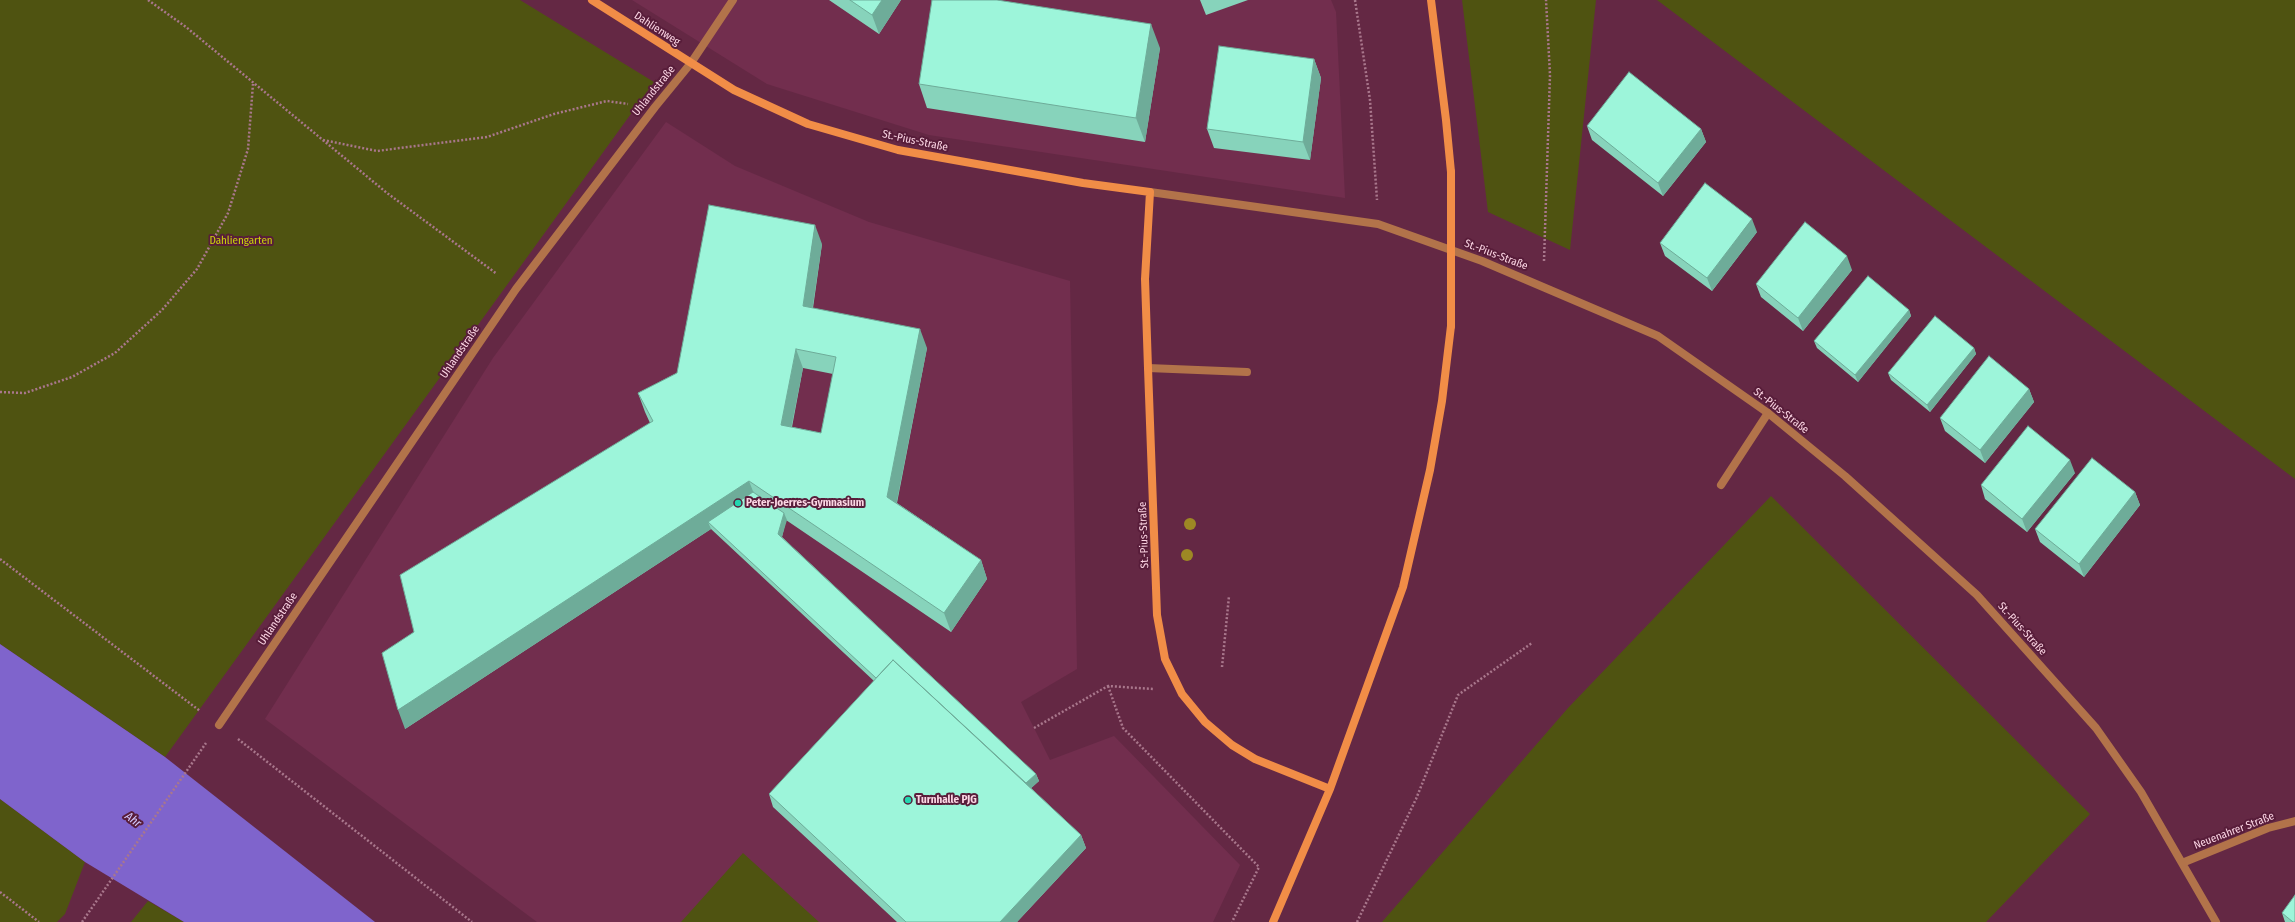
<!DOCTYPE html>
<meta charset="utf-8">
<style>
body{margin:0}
canvas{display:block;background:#642844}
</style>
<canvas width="2295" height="922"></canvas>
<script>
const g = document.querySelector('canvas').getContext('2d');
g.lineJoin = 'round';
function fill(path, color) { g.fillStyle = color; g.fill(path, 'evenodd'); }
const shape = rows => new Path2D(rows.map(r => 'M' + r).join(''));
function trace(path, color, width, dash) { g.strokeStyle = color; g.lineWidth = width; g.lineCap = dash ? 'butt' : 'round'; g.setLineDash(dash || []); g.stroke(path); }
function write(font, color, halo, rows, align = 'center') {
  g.font = font + ' "Fira Sans Condensed",sans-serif'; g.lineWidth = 4; g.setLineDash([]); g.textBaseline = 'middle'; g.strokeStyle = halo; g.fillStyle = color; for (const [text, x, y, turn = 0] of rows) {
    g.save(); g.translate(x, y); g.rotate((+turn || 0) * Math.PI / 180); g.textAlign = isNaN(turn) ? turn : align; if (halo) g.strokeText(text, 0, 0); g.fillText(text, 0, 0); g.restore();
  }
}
fill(shape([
 [632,0,1331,0,1336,12,1345,198,929,135,767,84],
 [666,122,735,166,869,222,1070,281,1077,669,1021,702,1050,760,1114,736,1240,865,1213,922,537,922,265,719,493,358]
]), '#722e4e');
fill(shape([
 [0,0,520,0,654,82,165,757,0,644],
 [1462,0,1596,0,1570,250,1488,212],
 [1657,0,2295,0,2295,479],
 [1771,496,2090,814,1986,922,1382,922,1568,708],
 [0,799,85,862,65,914,57,922,0,922],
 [743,853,819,922,681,922],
 [148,901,184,922,131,922]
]), '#4f5311');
fill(shape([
 [0,644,165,757,375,922,184,922,85,862,0,799]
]), '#7f64cc');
trace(shape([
 [148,0,186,27,387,193,497,274],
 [1355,0,1370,100,1377,200],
 [323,140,377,151,487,137,554,114,607,101,628,104],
 [1544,261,1550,75,1546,0],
 [0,392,25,393,72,377,115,353,162,310,197,269,228,213,248,149,253,84],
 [0,559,200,711],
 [1222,667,1229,596],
 [1108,686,1123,728,1259,867,1232,922],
 [1034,728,1108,686,1153,689],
 [238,739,472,922],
 [0,892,39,922],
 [82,922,206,743],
 [1357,922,1416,799,1458,695,1532,643]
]), '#a9778c', 2.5, [2, 2]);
trace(shape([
 [691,63,733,0],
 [1148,368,1247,372],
 [1721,485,1768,413]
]), '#b2734a', 8);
trace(shape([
 [1150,192,1378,224,1482,261,1658,336,1768,413,1845,476,1977,595,2096,728,2141,792,2216,922],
 [219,725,516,289,655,107,691,63],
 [2182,863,2268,828,2295,821]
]), '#b2734a', 8);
trace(shape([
 [592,0,734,90,808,124,898,150,1083,183,1150,192,1145,279,1148,368,1157,615,1165,659,1182,694,1205,722,1232,745,1255,759,1330,789],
 [1431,0,1446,120,1451,172],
 [1273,922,1330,789,1403,587,1430,470,1442,401,1451,326]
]), '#f18d47', 8);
trace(shape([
 [1451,172,1451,326]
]), '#f18d47', 8);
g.fillStyle = '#9d8824';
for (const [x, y] of [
 [1190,524],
 [1187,555]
]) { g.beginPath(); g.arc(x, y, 6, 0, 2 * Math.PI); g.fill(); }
fill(shape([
 [829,0,901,0,879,34],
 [1200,0,1248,0,1206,15],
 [1160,48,1145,142,927,108,919,84],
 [1314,59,1321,78,1310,160,1214,148,1207,129],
 [1587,126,1701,129,1706,142,1663,196,1592,140],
 [1757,232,1712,291,1665,256,1660,243],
 [822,244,813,308,927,348,897,503,981,560,987,579,951,632,786,520,782,537,1036,774,1039,781,1031,788,1081,835,1086,848,1017,922,897,922,773,807,769,794,874,681,711,529,405,729,414,632,650,423,645,412,638,393,677,373],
 [803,368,833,374,821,433,792,427],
 [1852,270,1803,331,1761,297,1756,284],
 [1909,310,1911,316,1858,382,1817,348,1814,341],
 [1974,348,1976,354,1930,412,1891,380,1888,373],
 [2029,389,2034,402,1985,463,1945,431,1940,418],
 [2075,473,2027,532,1985,499,1981,485],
 [2135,492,2140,505,2084,577,2040,542,2035,529],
 [2282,913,2295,922,2285,922]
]), '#87d3bb');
fill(shape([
 [882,0,901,0,879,34,872,15],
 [1151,24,1160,48,1145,142,1136,118],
 [1314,59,1321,78,1310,160,1303,142],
 [1701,129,1706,142,1663,196,1658,183],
 [1752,219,1757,232,1712,291,1707,278],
 [815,225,822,244,810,325,803,306],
 [1847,256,1852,270,1803,331,1798,318],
 [1909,310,1911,316,1858,382,1855,375],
 [920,329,927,348,894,516,887,497],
 [1974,348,1976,354,1930,412,1927,405],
 [796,349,803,368,788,444,781,425],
 [2029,389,2034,402,1985,463,1980,450],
 [2070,460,2075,473,2027,532,2022,519],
 [749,481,756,499,708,522,711,529,405,729,398,710],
 [2135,492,2140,505,2084,577,2079,564],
 [784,513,787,520,781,540,778,534],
 [981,560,987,579,951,632,944,613],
 [1036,774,1039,781,1027,792,1024,785],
 [1081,835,1086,848,1017,922,1000,922]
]), '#6eac99');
const building = shape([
 [850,0,882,0,872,15,850,0],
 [932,0,997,0,1151,24,1136,118,919,84,932,0],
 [1219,46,1314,59,1303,142,1207,129,1219,46],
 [1629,72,1701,129,1658,183,1587,126,1629,72],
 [1705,183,1752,219,1707,278,1660,243,1705,183],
 [709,205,815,225,803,306,920,329,887,497,981,560,944,613,749,481,398,710,382,653,414,632,400,575,653,421,638,393,677,373,709,205],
 [796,349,836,357,821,433,781,425,796,349],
 [1805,222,1847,256,1798,318,1756,284,1805,222],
 [1868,276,1909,310,1855,375,1814,341,1868,276],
 [1935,316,1974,348,1927,405,1888,373,1935,316],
 [1989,356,2029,389,1980,450,1940,418,1989,356],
 [2028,426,2070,460,2022,519,1981,485,2028,426],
 [2092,458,2135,492,2079,564,2035,529,2092,458],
 [753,492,784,513,778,534,1036,774,1026,783,893,660,876,678,708,522,753,492],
 [893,660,1081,835,1000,922,906,922,769,794,893,660],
 [2295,895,2295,922,2293,922,2282,913,2295,895]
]);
fill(building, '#9df5da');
trace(building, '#6eac99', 1);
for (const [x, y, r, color] of [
 [738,503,4,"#23d5af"],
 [908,800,4,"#23d5af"]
]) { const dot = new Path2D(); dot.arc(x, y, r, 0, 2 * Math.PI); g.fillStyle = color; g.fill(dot); trace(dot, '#581d3a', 1.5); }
write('11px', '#fcd6e4', '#581d3a', [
 ["Dahlienweg",657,29,33],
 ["Uhlandstraße",654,91,-51],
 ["St.-Pius-Straße",915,141,12],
 ["St.-Pius-Straße",1496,255,21],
 ["Uhlandstraße",460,352,-56],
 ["St.-Pius-Straße",1781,411,38],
 ["St.-Pius-Straße",1144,535,-92],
 ["Uhlandstraße",278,619,-56],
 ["St.-Pius-Straße",2022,629,48],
 ["Neuenahrer Straße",2234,831,-21]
]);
write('11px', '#ccd60a', '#581d3a', [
 ["Dahliengarten",241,241]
]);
write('bold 11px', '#fcd6e4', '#581d3a', [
 ["Peter-Joerres-Gymnasium",746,503],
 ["Turnhalle PJG",916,800]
], 'left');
write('italic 12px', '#d2c8fe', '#581d3a', [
 ["Ahr",133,820,37]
]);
</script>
